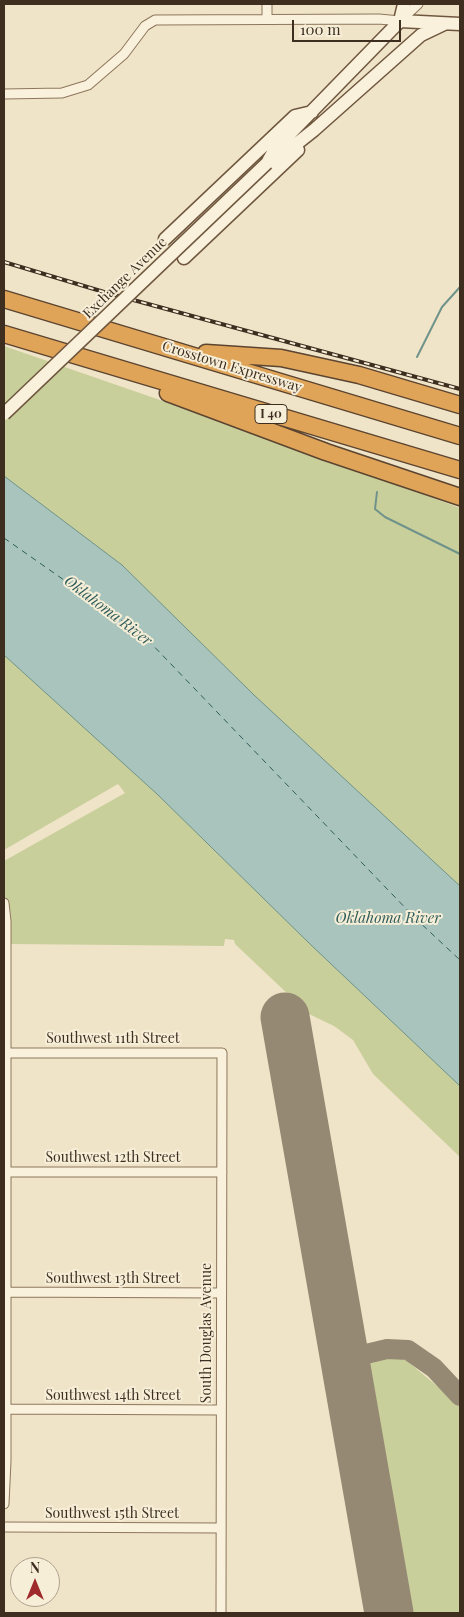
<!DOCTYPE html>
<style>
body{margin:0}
#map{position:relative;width:464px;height:1617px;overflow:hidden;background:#f0e4c8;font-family:"Playfair Display",serif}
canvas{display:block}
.frame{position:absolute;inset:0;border:5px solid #3d2e20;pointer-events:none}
.north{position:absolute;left:10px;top:1557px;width:50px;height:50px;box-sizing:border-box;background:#f7eed8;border:1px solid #ada18e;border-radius:50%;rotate:0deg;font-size:14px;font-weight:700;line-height:20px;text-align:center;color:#3d2e20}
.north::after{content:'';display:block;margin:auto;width:18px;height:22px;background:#9e2a2b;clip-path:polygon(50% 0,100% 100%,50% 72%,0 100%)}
.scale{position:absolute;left:292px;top:20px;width:109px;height:22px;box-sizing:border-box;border:2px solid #3d2e20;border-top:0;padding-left:6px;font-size:15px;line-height:18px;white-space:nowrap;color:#3d2e20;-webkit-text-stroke:4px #f7eed8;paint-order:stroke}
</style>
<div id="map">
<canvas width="464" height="1617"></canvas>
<div class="frame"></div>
<div class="north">N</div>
<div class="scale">100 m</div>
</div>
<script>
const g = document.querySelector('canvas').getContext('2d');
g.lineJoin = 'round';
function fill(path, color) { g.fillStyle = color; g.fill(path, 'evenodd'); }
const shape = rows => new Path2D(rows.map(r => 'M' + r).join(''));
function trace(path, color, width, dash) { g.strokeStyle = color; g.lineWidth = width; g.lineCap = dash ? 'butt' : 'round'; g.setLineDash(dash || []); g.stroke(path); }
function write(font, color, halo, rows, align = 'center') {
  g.font = font + ' "Playfair Display",serif'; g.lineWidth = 4; g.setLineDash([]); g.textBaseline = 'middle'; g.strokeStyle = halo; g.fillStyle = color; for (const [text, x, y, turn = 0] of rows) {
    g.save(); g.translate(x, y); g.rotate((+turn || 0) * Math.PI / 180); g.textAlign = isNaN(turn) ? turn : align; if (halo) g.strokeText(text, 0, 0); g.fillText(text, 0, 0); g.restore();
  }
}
fill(shape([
 [4,346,290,445,460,508,460,1157,373,1074,353,1040,334,1026,309,1014,235,944,234,940,225,939,224,946,10,944,11,915,4,893,4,861,125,793,118,784,4,850],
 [396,1357,407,1361,460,1405,460,1613,403,1613,365,1361]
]), '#c9cf9b');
const water = shape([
 [4,476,122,565,254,695,460,886,460,1086,311,945,157,794,4,655,4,476]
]);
fill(water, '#a9c4bc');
trace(water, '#6f938a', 1);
trace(shape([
 [417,357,442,307,460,287],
 [377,492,375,509,385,517,460,554]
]), '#6f938a', 2);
trace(shape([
 [4,538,144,636,415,918,460,960]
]), '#2f5d5a', 1, [6, 5]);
trace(shape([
 [345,1359,387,1349,408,1350,434,1368,460,1396]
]), '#968974', 20);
trace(shape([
 [285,1017,389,1613]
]), '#968974', 49);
const street = shape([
 [267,19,267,4],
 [4,94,62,93,88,85,124,54,145,26,155,20,379,19,400,21,418,4],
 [4,903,6,921,6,1461,4,1504],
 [4,1053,222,1053,221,1613],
 [4,1172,222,1172],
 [4,1292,221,1293],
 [6,1409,221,1410],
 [4,1527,220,1528]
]);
const secondary = shape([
 [400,21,460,24],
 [400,21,404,4],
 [267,163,281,156,314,130,421,35,444,24],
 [267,163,275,149,400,21],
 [165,239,295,116,312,112],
 [184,258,298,150]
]);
const highway = shape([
 [4,299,460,436],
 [4,334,460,470],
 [206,353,281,358,359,375,460,405],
 [168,393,326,452,460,497]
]);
trace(street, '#8d765c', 11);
trace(secondary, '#6f573f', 15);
trace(highway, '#5b4430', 19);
trace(street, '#faf1dc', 9);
trace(secondary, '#faf1dc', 12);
trace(highway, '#e0a458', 16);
const rail = shape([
 [4,262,104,292,460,389]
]);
trace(rail, '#3d2e20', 4);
trace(rail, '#f7eed8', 2, [5.5]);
const secondaryBridge = shape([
 [4,414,267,163]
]);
trace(secondaryBridge, '#6f573f', 15, []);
trace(secondaryBridge, '#faf1dc', 12);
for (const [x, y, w] of [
 [271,414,32]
]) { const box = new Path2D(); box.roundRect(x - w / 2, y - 9.5, w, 19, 4); g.fillStyle = '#f7eed8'; g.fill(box); trace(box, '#3d2e20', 1); }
write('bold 12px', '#3d2e20', null, [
 ["I 40",271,414]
]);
write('14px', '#3d2e20', '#f7eed8', [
 ["Exchange Avenue",125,278,-44],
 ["Crosstown Expressway",232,367,17],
 ["Southwest 11th Street",113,1039],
 ["Southwest 12th Street",113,1158],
 ["Southwest 13th Street",113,1279],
 ["South Douglas Avenue",207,1333,-90],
 ["Southwest 14th Street",113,1396],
 ["Southwest 15th Street",112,1514]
]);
write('italic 15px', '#2f5d5a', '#f7eed8', [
 ["Oklahoma River",108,611,37],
 ["Oklahoma River",388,918]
]);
</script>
